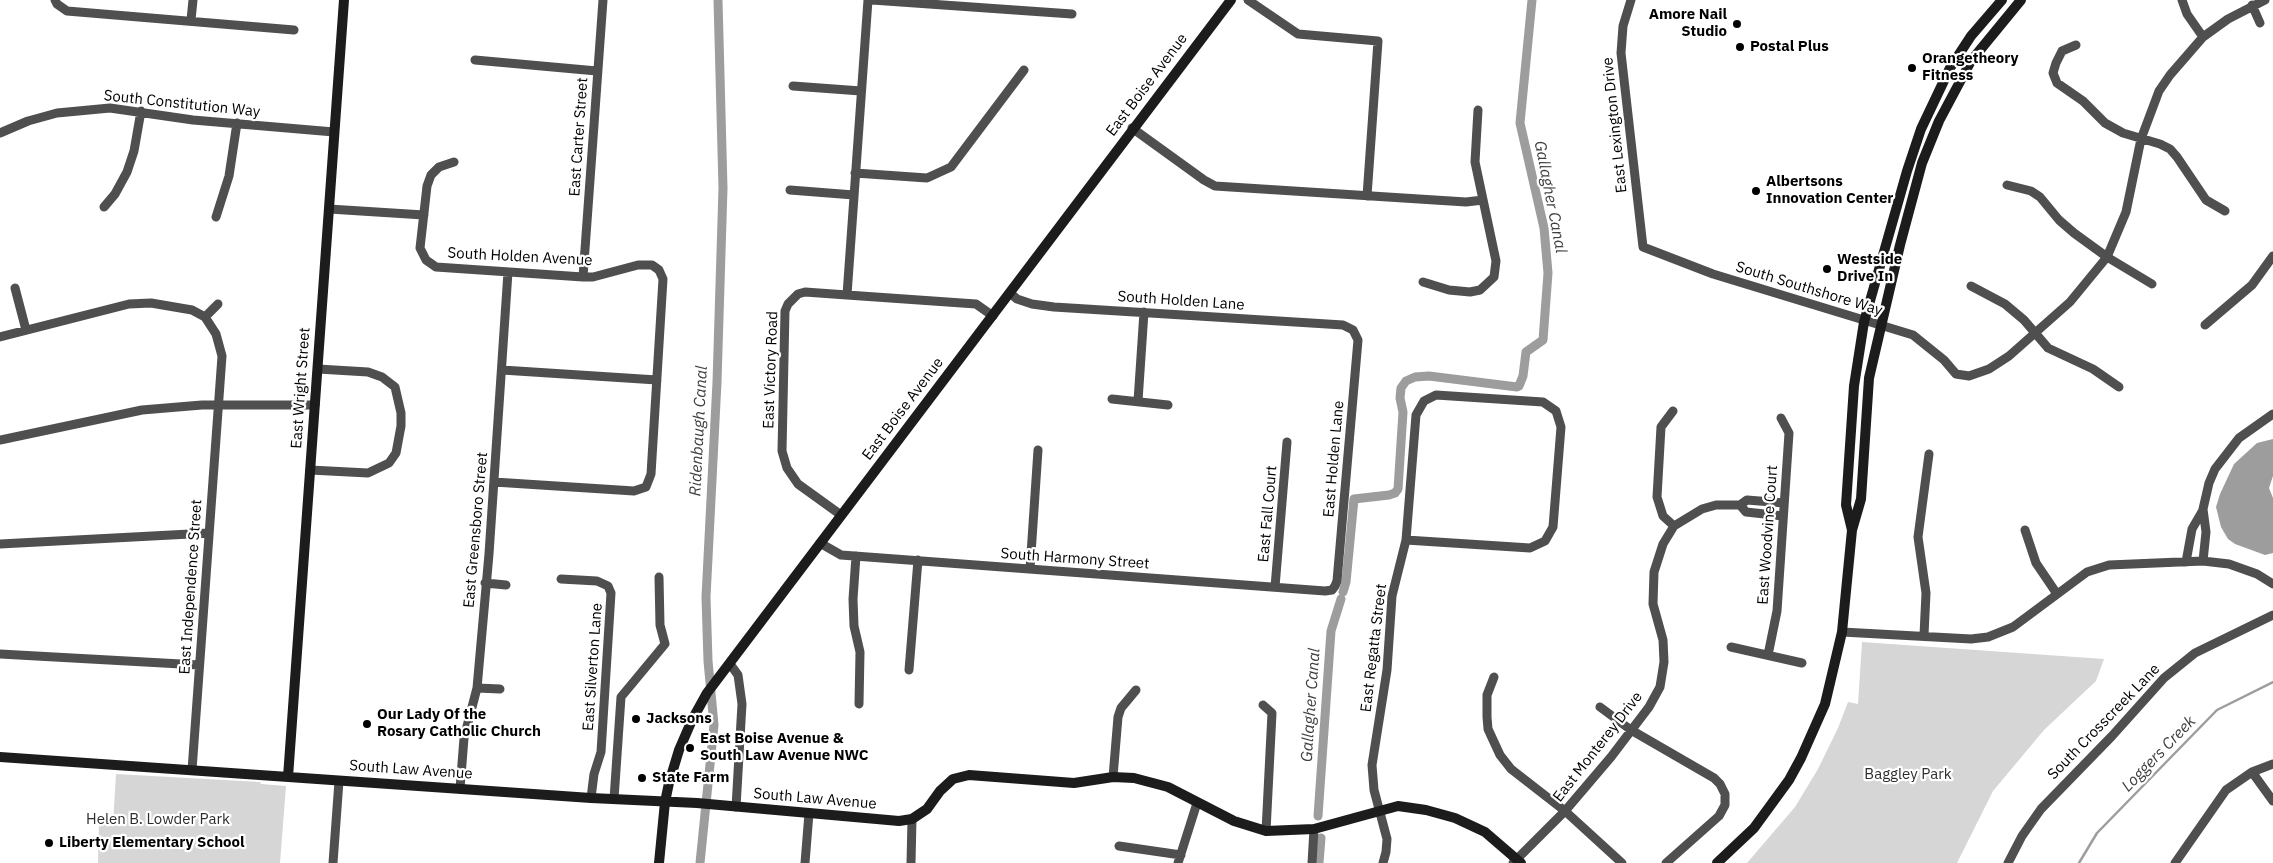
<!DOCTYPE html>
<style>
body{margin:0}
canvas{display:block;background:#fff}
</style>
<canvas width="2273" height="863"></canvas>
<script>
const g = document.querySelector('canvas').getContext('2d');
g.lineJoin = 'round';
function fill(path, color) { g.fillStyle = color; g.fill(path, 'evenodd'); }
const shape = rows => new Path2D(rows.map(r => 'M' + r).join(''));
function trace(path, color, width, dash) { g.strokeStyle = color; g.lineWidth = width; g.lineCap = dash ? 'butt' : 'round'; g.setLineDash(dash || []); g.stroke(path); }
function write(font, color, halo, rows, align = 'center') {
  g.font = font + ' "IBM Plex Sans",sans-serif'; g.lineWidth = 4.5; g.setLineDash([]); g.textBaseline = 'middle'; g.strokeStyle = halo; g.fillStyle = color; for (const [text, x, y, turn = 0] of rows) {
    g.save(); g.translate(x, y); g.rotate((+turn || 0) * Math.PI / 180); g.textAlign = isNaN(turn) ? turn : align; if (halo) g.strokeText(text, 0, 0); g.fillText(text, 0, 0); g.restore();
  }
}
fill(shape([
 [1862,642,2104,659,2096,681,2044,730,1993,791,1957,863,1747,863,1795,807,1818,769,1838,728,1848,702,1858,704],
 [116,774,260,782,261,784,286,786,280,863,98,863,99,823,113,824]
]), '#d6d6d6');
fill(shape([
 [2273,439,2273,476,2269,488,2273,498,2273,553,2265,555,2235,544,2228,539,2221,527,2216,507,2220,494,2234,464,2257,443]
]), '#9d9d9d');
trace(shape([
 [2079,863,2097,833,2217,710,2273,682]
]), '#9d9d9d', 2.5);
trace(shape([
 [1343,592,1346,582,1354,499,1389,495,1395,493,1398,489,1403,412,1400,398,1401,388,1406,381,1415,377,1429,376,1517,387,1519,386,1523,376,1526,352,1543,340,1548,273,1544,228,1520,123,1532,0],
 [1318,816,1331,631,1341,599],
 [700,863,714,725,708,661,706,597,717,382,723,188,718,0],
 [1319,863,1321,838]
]), '#9d9d9d', 9);
trace(shape([
 [55,0,57,4,67,11,294,30],
 [872,0,1072,14],
 [1248,0,1298,34,1378,41,1367,196],
 [1631,0,1623,26,1621,53,1643,247,1713,274,1913,335,1944,360,1956,374,1969,376,1989,369,2009,356,2070,302,2107,257,2126,212,2141,139,2159,91,2170,75,2203,37,2228,19,2265,0],
 [2182,0,2187,14,2203,37],
 [2252,5,2260,23],
 [191,20,193,0],
 [2076,45,2062,51,2056,63,2053,73,2057,83,2083,101,2105,123,2123,133,2160,144,2170,149,2177,157,2206,200,2225,211],
 [475,60,597,71],
 [793,86,861,91],
 [1132,128,1204,180,1215,186,1466,202,1483,200],
 [0,133,28,121,57,113,110,108,193,120,334,132],
 [454,162,439,167,431,175,427,186,420,248,426,260,436,267,583,277,593,277,638,265,652,265,659,270,663,279,651,474,646,487,634,491,494,482],
 [855,173,927,178,951,167,1024,70],
 [2007,185,2031,191,2040,197,2059,220,2074,233,2107,257,2152,284],
 [790,190,854,195],
 [104,207,115,194,127,172,134,151,141,111],
 [329,209,424,215],
 [216,217,229,176,237,123],
 [583,277,603,0],
 [1423,282,1449,290,1470,292,1480,290,1494,277,1496,261,1475,162,1478,110],
 [1971,286,2005,304,2024,320,2048,348,2093,369,2119,387],
 [15,288,26,330],
 [847,295,976,304,993,316],
 [205,317,218,304],
 [2205,325,2252,285,2273,256],
 [0,337,129,304,151,303,192,310,205,317,216,334,222,356,192,770],
 [502,370,657,380],
 [1112,399,1168,405],
 [1138,401,1144,312],
 [1673,411,1661,427,1657,497,1663,516,1674,526],
 [0,440,142,410,202,405,315,405],
 [310,470,368,473,389,463,396,453,401,426,401,413,395,387,382,377,368,372,318,369],
 [841,515,798,484,787,468,782,451,785,311,788,304,798,294,805,292,847,295,868,0],
 [1783,516,1746,512,1740,505,1747,500,1784,503],
 [2025,530,2036,563,2057,594],
 [820,543,841,555,1325,591,1332,590,1335,586,1337,581,1358,340,1353,330,1343,325,1054,307,1032,304,1017,299,1010,293],
 [0,544,209,533],
 [856,556,853,599,854,626,860,652,859,704],
 [2203,561,2206,532,2203,509,2209,483,2215,469,2239,438,2273,414],
 [2186,562,2192,529,2203,510],
 [1030,569,1038,450],
 [561,579,597,581,608,586,611,593,601,752,594,774,591,798],
 [485,583,506,585],
 [1275,587,1287,442],
 [1842,632,1971,639,1988,637,2013,627,2087,572,2109,565,2203,561,2229,564,2257,574,2273,584],
 [1924,635,1926,593,1918,537,1929,454],
 [1731,647,1802,663],
 [0,654,199,665],
 [1768,655,1777,611,1789,433,1781,418],
 [730,664,738,675,742,704,736,807],
 [909,670,918,560],
 [1494,677,1487,695,1487,717,1488,729,1500,755,1511,769,1565,811,1622,863],
 [477,688,500,689],
 [1263,705,1272,713,1266,831],
 [1600,707,1631,730,1714,778,1720,784,1725,794,1725,805,1719,816,1666,863],
 [2252,772,2273,801],
 [1113,777,1118,717,1121,708,1136,690],
 [460,789,464,738,477,688,489,554,508,272],
 [614,799,621,697,665,644,660,625,659,577],
 [1119,846,1181,855],
 [333,863,339,781],
 [805,863,809,813],
 [911,863,912,819],
 [1178,863,1197,803],
 [1312,863,1314,829],
 [1383,863,1386,852,1387,839,1374,790,1372,765,1387,670,1392,596,1406,540,1416,415,1424,401,1436,395,1543,402,1556,411,1561,427,1553,527,1545,541,1530,548,1406,540],
 [1513,863,1565,811,1611,757,1649,707,1660,687,1664,662,1663,640,1653,604,1654,572,1663,544,1674,526,1702,509,1716,505,1740,505],
 [2008,863,2022,836,2041,809,2112,736,2164,678,2195,653,2273,615],
 [2175,863,2226,790,2252,772,2273,764]
]), '#4f4f4f', 9);
trace(shape([
 [1852,530,1846,505,1854,386,1864,322,1907,171,1921,129,1950,68,1971,36,2002,0],
 [0,757,591,798,697,803,899,821,912,819,927,809,940,791,953,779,969,775,1074,783,1113,777,1134,778,1168,787,1234,821,1266,831,1314,829,1398,806,1426,810,1455,818,1485,832,1521,863],
 [288,777,344,0],
 [659,863,665,802,669,783,679,750,692,720,707,693,1231,0],
 [1717,863,1754,828,1789,780,1801,758,1825,704,1842,632,1852,530,1861,499,1869,378,1900,245,1922,163,1939,121,1971,61,2021,0]
]), '#1c1c1c', 10);
for (const [x, y, r, color] of [
 [1737,24,5,"#000"],
 [1740,47,5,"#000"],
 [1912,68,5,"#000"],
 [1756,191,5,"#000"],
 [1827,269,5,"#000"],
 [636,719,5,"#000"],
 [367,724,5,"#000"],
 [690,748,5,"#000"],
 [642,778,5,"#000"],
 [49,843,5,"#000"]
]) { const dot = new Path2D(); dot.arc(x, y, r, 0, 2 * Math.PI); g.fillStyle = color; g.fill(dot); trace(dot, '#fff', 2); }
write('bold 15px', '#000', '#fff', [
 ["Amore Nail",1727,15,"right"],
 ["Studio",1727,32,"right"],
 ["Postal Plus",1750,47],
 ["Orangetheory",1922,59],
 ["Fitness",1922,76],
 ["Albertsons",1766,182],
 ["Innovation Center",1766,199],
 ["Westside",1837,260],
 ["Drive In",1837,277],
 ["Our Lady Of the",377,715],
 ["Rosary Catholic Church",377,732],
 ["Jacksons",646,719],
 ["East Boise Avenue &",700,739],
 ["South Law Avenue NWC",700,756],
 ["State Farm",652,778],
 ["Liberty Elementary School",59,843]
], 'left');
write('15px', '#000', '#fff', [
 ["East Boise Avenue",1147,85,-53],
 ["South Constitution Way",182,104,6],
 ["East Lexington Drive",1615,125,-96],
 ["East Carter Street",579,137,-86],
 ["South Holden Avenue",520,257,3],
 ["South Southshore Way",1809,289,17],
 ["South Holden Lane",1181,301,4],
 ["East Victory Road",771,370,-88],
 ["East Wright Street",301,388,-86],
 ["East Boise Avenue",903,409,-53],
 ["East Holden Lane",1334,459,-85],
 ["East Fall Court",1268,514,-85],
 ["East Greensboro Street",476,530,-85],
 ["East Woodvine Court",1768,535,-86],
 ["South Harmony Street",1075,559,4],
 ["East Independence Street",191,587,-86],
 ["East Regatta Street",1374,648,-83],
 ["East Silverton Lane",593,667,-86],
 ["South Crosscreek Lane",2104,722,-46],
 ["East Monterey Drive",1598,747,-52],
 ["South Law Avenue",411,770,4],
 ["South Law Avenue",815,799,5]
]);
write('15px', '#2d2d2d', '#fff', [
 ["Baggley Park",1908,775],
 ["Helen B. Lowder Park",158,820]
]);
write('italic 16px', '#3e3e3e', '#fff', [
 ["Gallagher Canal",1550,197,79],
 ["Ridenbaugh Canal",699,431,-87],
 ["Gallagher Canal",1311,705,-86],
 ["Loggers Creek",2159,754,-46]
]);
</script>
